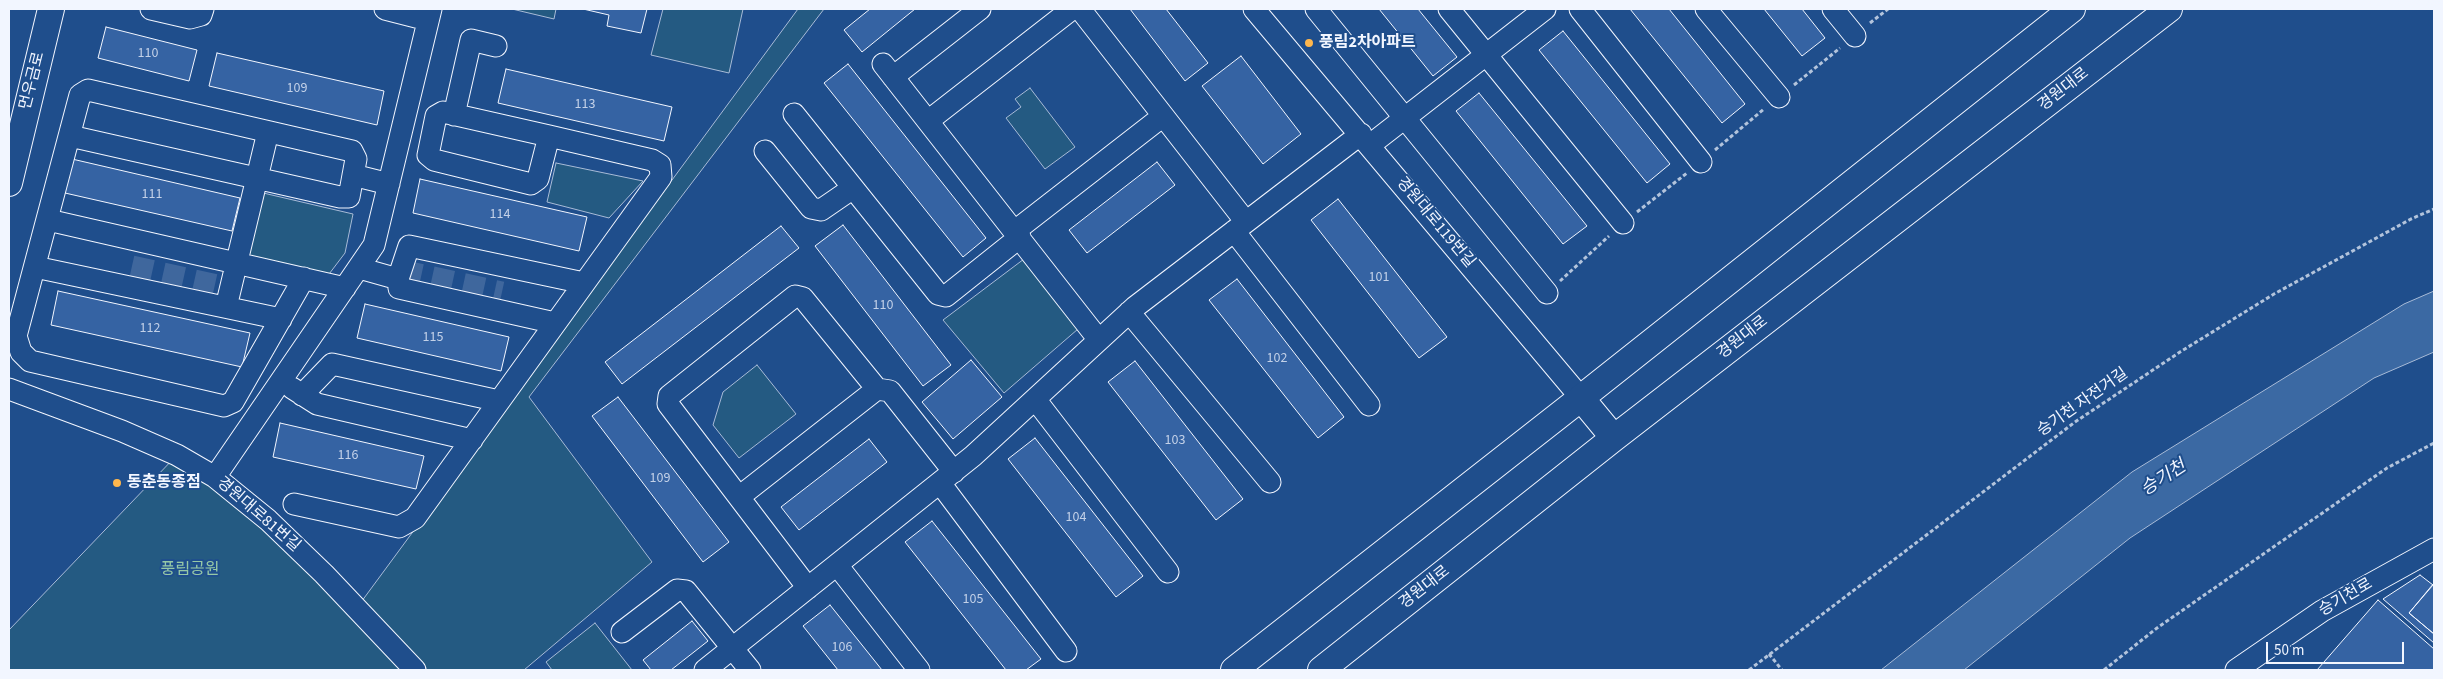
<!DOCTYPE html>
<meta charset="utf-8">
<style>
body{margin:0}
#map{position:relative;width:2443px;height:679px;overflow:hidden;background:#1f4e8c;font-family:"Source Sans 3",sans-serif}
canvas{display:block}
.frame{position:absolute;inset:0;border:10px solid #f2f6ff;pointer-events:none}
.scale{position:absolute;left:2266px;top:642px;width:138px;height:22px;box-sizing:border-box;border:2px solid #f2f6ff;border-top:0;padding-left:6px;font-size:15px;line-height:18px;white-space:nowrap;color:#f2f6ff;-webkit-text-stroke:4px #1f4e8c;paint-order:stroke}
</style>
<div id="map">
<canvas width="2443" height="679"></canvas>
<div class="frame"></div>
<div class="scale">50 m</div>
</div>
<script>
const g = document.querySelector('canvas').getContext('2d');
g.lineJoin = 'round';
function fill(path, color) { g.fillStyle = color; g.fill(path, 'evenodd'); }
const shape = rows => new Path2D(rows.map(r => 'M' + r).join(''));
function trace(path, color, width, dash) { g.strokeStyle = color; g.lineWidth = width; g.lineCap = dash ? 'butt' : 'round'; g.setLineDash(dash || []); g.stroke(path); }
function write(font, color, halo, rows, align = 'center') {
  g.font = font + ' "Source Sans 3","Noto Sans KR",sans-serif'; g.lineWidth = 4; g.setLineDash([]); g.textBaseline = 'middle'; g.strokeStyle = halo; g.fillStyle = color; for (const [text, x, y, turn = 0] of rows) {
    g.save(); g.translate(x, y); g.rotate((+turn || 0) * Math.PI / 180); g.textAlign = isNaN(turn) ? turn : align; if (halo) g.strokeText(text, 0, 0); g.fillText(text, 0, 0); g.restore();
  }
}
const green = shape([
 [512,9,556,9,554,19,512,9],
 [663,9,743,9,729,73,651,55,663,9],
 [798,9,824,9,529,397,652,562,524,670,415,670,356,609,798,9],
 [1030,88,1075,147,1045,169,1006,118,1021,107,1015,99,1030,88],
 [556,163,643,181,609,218,547,202,556,163],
 [259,192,353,214,345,253,323,282,243,264,259,192],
 [1024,259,1078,329,1004,393,943,320,1024,259],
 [757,365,796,414,739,458,713,425,723,392,757,365],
 [177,455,215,477,414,670,9,670,9,630,177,455],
 [595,623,632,670,552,670,546,662,595,623]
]);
fill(green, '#245a82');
trace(green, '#a8bbd7', 1);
const water = shape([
 [2434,291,2434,352,2374,378,2130,538,1964,670,1881,670,2132,472,2404,304,2434,291]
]);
fill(water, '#3b69a3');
trace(water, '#a8bbd7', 1);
const building = shape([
 [583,9,647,9,641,33,607,26,609,15,583,9],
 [870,9,915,9,862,52,844,30,870,9],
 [1130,9,1166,9,1208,63,1185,81,1130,9],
 [1379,9,1418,9,1457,57,1433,76,1379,9],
 [1630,9,1669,9,1745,104,1722,123,1630,9],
 [1764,9,1802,9,1825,38,1802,56,1764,9],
 [106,27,197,50,189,81,98,58,106,27],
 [1563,31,1670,164,1647,183,1539,50,1563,31],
 [217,53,384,91,377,125,209,86,217,53],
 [1241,56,1301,134,1263,164,1202,86,1241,56],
 [848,64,986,238,963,257,824,83,848,64],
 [506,69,672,107,664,141,498,103,506,69],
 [1479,93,1587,226,1563,244,1456,111,1479,93],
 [72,159,240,198,232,231,65,193,72,159],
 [1157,162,1175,185,1087,253,1069,230,1157,162],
 [420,179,587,217,579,251,413,213,420,179],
 [1338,199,1447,337,1419,358,1311,220,1338,199],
 [843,225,951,365,923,386,815,246,843,225],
 [781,226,799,248,622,384,605,362,781,226],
 [1237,279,1344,417,1318,438,1209,300,1237,279],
 [58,291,250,333,242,367,51,325,58,291],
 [365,304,509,337,501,371,357,338,365,304],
 [971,360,1002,397,953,439,922,402,971,360],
 [1135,361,1243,499,1216,520,1108,382,1135,361],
 [618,397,729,542,703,562,592,416,618,397],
 [280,423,424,456,416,489,273,457,280,423],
 [1035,438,1143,576,1116,597,1008,459,1035,438],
 [869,439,887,462,799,530,781,507,869,439],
 [932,521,1041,659,1026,670,1006,670,905,542,932,521],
 [2420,575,2433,585,2409,613,2434,634,2434,643,2383,599,2420,575],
 [2434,583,2434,634,2409,613,2434,583],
 [2378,600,2434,649,2434,670,2317,670,2378,600],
 [830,605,882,670,838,670,803,626,830,605],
 [692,621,708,641,671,670,651,670,643,660,692,621]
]);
fill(building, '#3563a3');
trace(building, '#f2f6ff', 1);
trace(shape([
 [132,266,231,288],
 [401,270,502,292]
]), '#3f679d', 21, [21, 11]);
const minor = shape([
 [151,9,190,18,201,15,203,9],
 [385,9,428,20],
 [1080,9,1246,222],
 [1254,9,1581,398],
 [1316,9,1547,293],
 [1449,9,1623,223],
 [1580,9,1701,162],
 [1706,9,1779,97],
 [1833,9,1855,36],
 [883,64,1099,340],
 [893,77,980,9],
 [794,114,938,294,946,296,1020,237],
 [454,115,471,40,496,46],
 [928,121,1072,9],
 [70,136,340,197,349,197,356,159,352,151,88,90,80,95,16,336,21,352,30,361,224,406,233,402,304,278],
 [1370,145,1545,9],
 [765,151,811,208,821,210,853,188],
 [353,175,389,184],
 [48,220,345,288],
 [1015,231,1163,116],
 [1234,231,1369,405],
 [35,267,281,319],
 [359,268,398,279,399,288,555,323],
 [398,279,409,246,584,283],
 [226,307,268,132],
 [1129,312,1270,482],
 [292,388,317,404,472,440],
 [9,389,122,431,177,455,215,477,268,520,324,574,415,670],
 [302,395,332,364,499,401],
 [1035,399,1168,572],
 [215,477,374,245,431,9],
 [940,483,1066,651],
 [739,497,877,389,890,391,954,472],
 [294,504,399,527,415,518,661,177,660,165,652,160,549,136,443,112,436,116,428,155,434,160,531,184,538,179,549,136],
 [837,565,919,670],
 [808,588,668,404,669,396,795,296,803,298,877,389],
 [622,632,677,590,686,591,750,670],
 [705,670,973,456,1135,307,1361,134],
 [2236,670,2322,611,2434,549]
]);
const major = shape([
 [9,183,51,9],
 [1581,398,1614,438],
 [1234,670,1581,398,2072,9],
 [1321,670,1614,438,2169,9]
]);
trace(minor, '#f2f6ff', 23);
trace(major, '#f2f6ff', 28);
trace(shape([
 [1870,23,1888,9],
 [1794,85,1840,48],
 [1715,150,1764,109],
 [1637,212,1687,173],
 [1560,281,1609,236],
 [1769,654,1782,670],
 [1749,670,2075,422,2180,352,2274,294,2411,219,2434,209],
 [2104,670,2157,628,2387,468,2434,443]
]), '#b3c4dc', 3, [4, 2.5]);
trace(minor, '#1f4e8c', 21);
trace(major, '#1f4e8c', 26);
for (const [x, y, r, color] of [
 [1309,43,5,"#ffb74d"],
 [117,483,5,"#ffb74d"]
]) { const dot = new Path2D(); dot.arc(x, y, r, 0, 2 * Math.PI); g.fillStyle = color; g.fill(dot); trace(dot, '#1f4e8c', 2); }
write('14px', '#c3d1e8', null, [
 ["110",148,54],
 ["109",297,89],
 ["113",585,105],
 ["111",152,195],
 ["114",500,215],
 ["101",1379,278],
 ["110",883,306],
 ["112",150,329],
 ["115",433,338],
 ["102",1277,359],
 ["103",1175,441],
 ["116",348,456],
 ["109",660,479],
 ["104",1076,518],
 ["105",973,600],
 ["106",842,648]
]);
write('bold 16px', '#f2f6ff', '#1f4e8c', [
 ["풍림2차아파트",1319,43],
 ["동춘동종점",127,483]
], 'left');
write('16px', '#f2f6ff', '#1f4e8c', [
 ["먼우금로",33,81,-76],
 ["경원대로",2064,90,-38],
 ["경원대로119번길",1435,223,50],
 ["경원대로",1743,338,-38],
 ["승기천 자전거길",2083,403,-35],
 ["경원대로81번길",258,515,41],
 ["경원대로",1425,588,-38],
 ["승기천로",2346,598,-30]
]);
write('16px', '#97c8a6', '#1f4e8c', [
 ["풍림공원",190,570]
]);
write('italic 18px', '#f2f6ff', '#1f4e8c', [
 ["승기천",2164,479,-33]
]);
</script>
